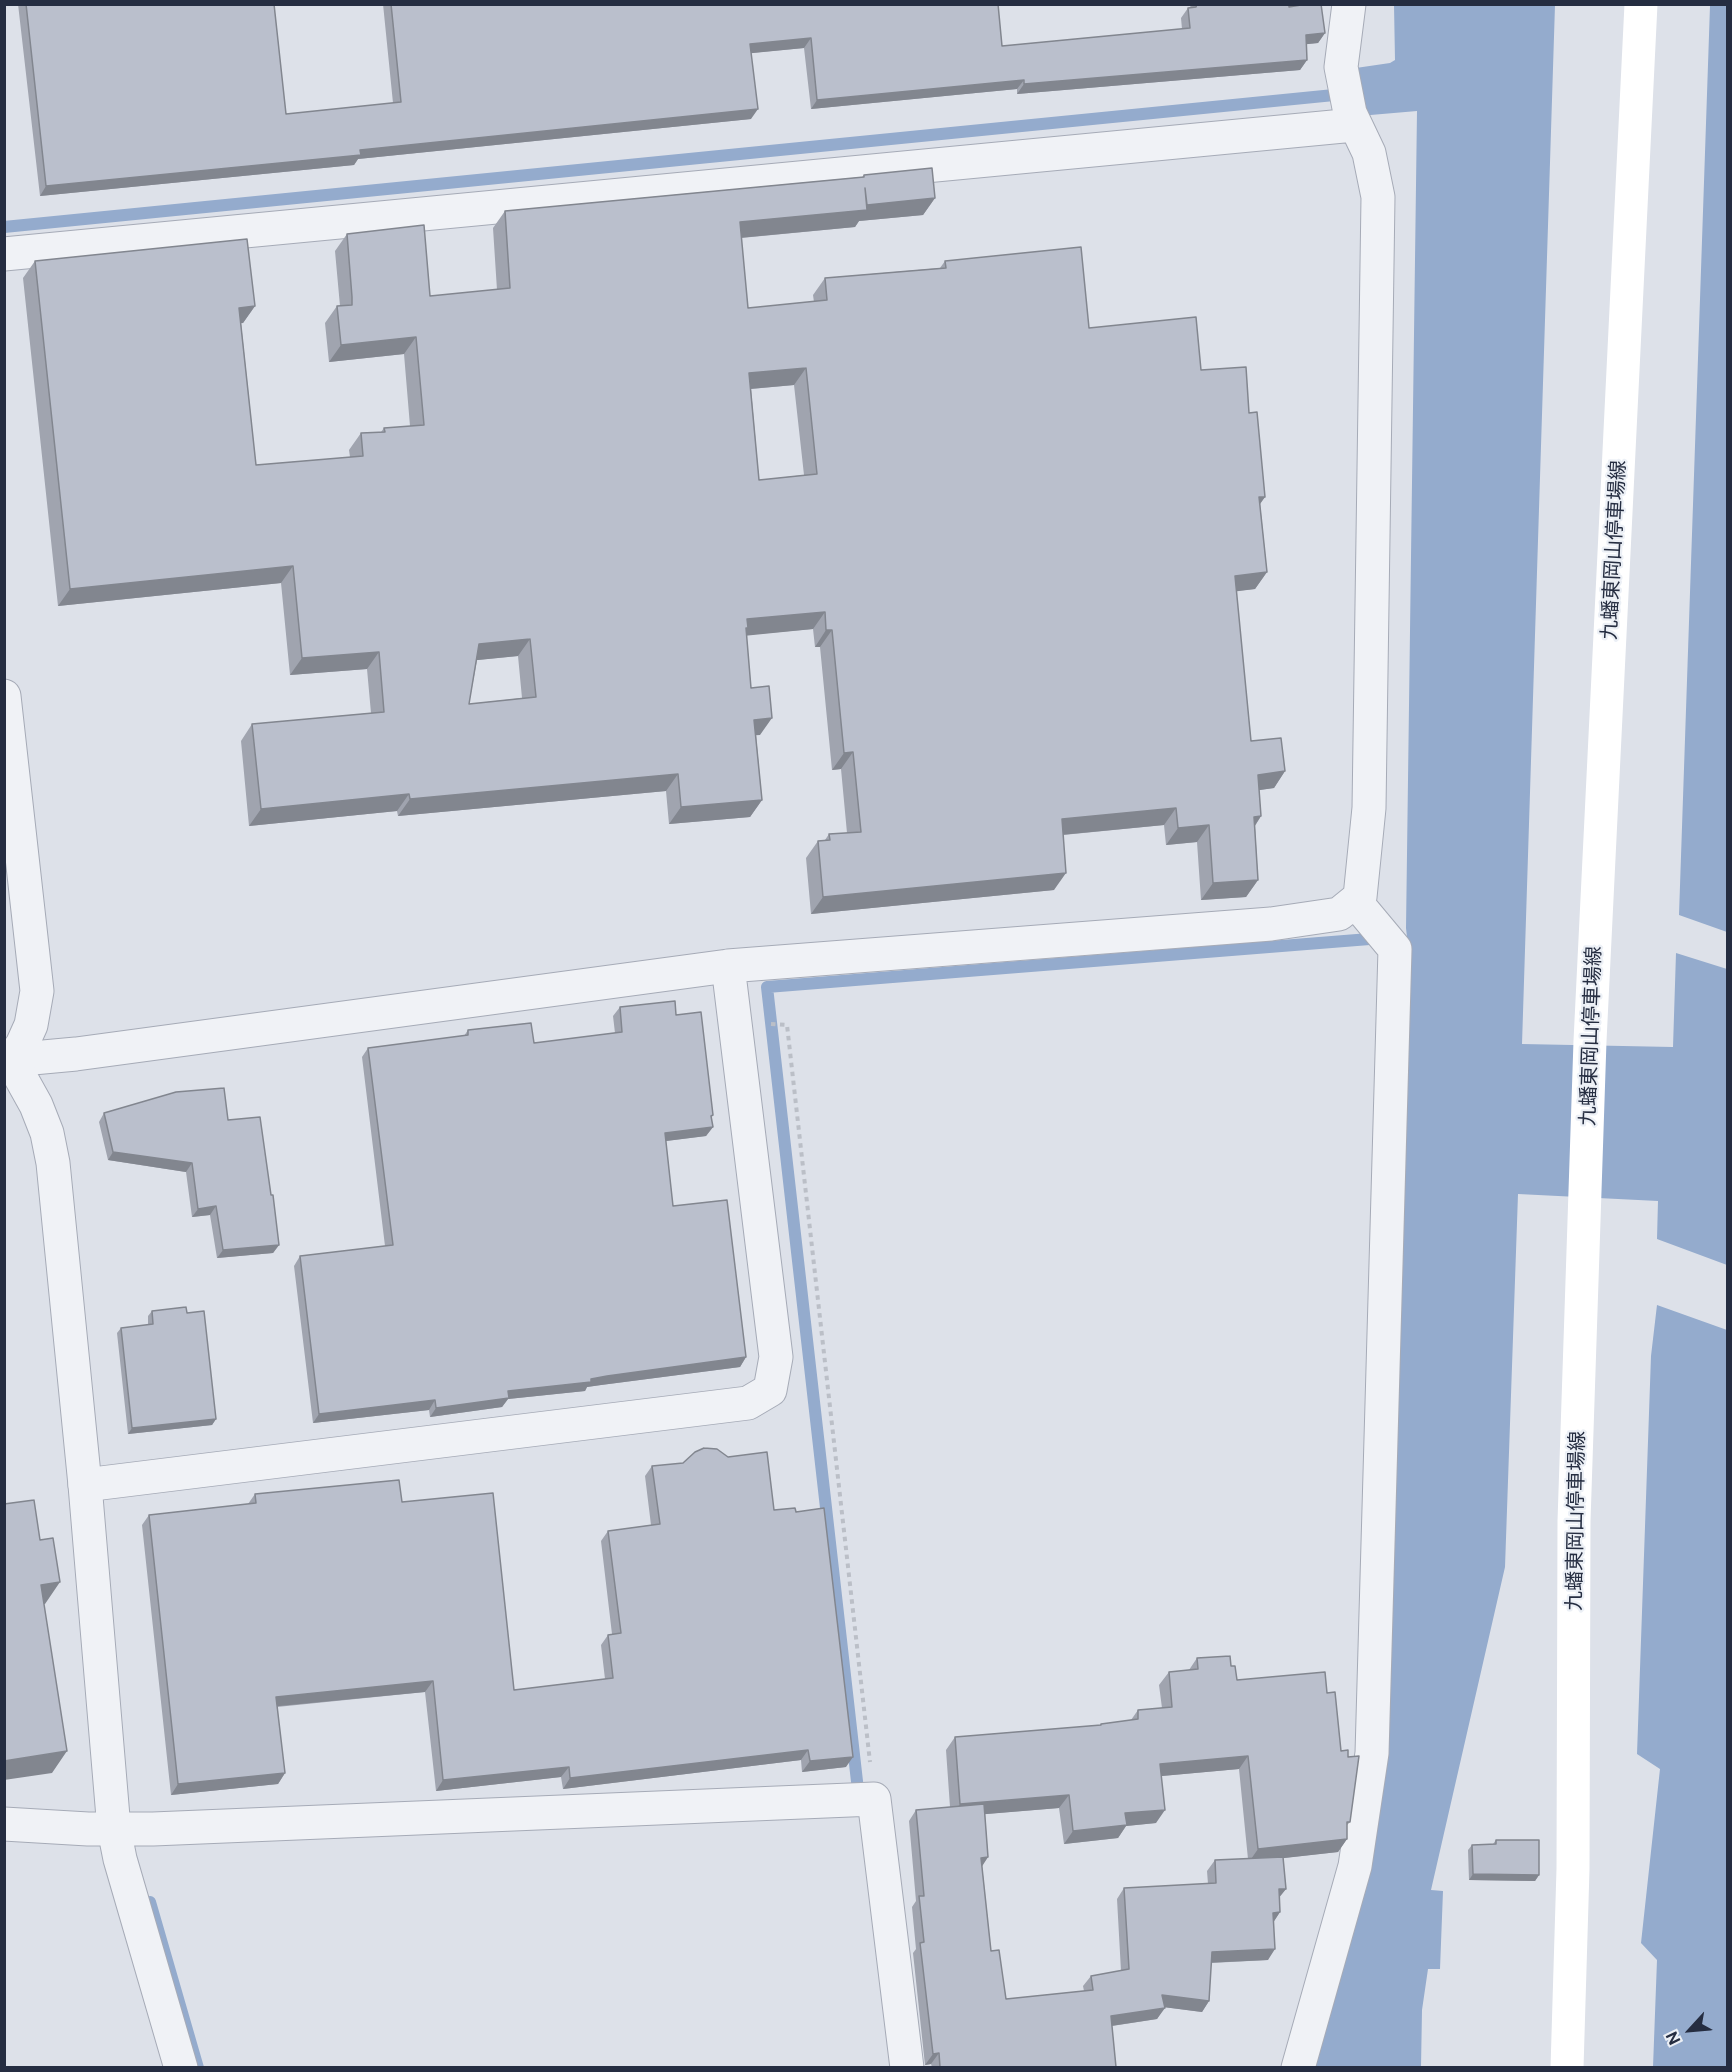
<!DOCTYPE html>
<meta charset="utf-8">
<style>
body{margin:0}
#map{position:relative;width:1732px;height:2072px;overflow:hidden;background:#dde1e9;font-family:"Public Sans",sans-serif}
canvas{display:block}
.frame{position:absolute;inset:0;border:6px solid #252d41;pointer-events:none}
.north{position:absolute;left:1660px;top:2000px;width:60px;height:60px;-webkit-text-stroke:4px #ecf0f6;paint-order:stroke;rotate:244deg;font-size:16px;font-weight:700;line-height:24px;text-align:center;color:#252d41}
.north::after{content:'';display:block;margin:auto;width:21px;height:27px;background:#252d41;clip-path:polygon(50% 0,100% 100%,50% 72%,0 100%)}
</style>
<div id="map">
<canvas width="1732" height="2072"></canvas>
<div class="frame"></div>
<div class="north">N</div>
</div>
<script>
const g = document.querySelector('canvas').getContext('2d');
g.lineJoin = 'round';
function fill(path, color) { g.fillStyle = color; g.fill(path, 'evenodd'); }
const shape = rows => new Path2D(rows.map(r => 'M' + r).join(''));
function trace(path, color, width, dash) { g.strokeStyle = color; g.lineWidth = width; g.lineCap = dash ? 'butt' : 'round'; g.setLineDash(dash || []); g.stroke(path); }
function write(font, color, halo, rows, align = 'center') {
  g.font = font + ' "Public Sans","Noto Sans JP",sans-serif'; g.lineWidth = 4.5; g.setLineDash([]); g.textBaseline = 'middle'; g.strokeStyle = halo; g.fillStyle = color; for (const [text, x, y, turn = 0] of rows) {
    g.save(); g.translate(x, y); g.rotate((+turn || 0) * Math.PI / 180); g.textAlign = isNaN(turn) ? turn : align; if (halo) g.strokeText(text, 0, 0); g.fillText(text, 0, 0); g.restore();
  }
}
fill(shape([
 [1394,5,1555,5,1522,1044,1673,1047,1676,953,1727,969,1727,1265,1657,1239,1658,1201,1518,1194,1505,1567,1431,1890,1443,1891,1440,1969,1428,1969,1422,2010,1421,2067,1308,2068,1350,1913,1408,946,1406,928,1417,111,1359,116,1349,69,1390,63,1395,60],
 [1710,6,1728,6,1727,932,1679,915],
 [1657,1305,1727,1330,1727,2067,1653,2067,1657,1960,1641,1943,1660,1769,1637,1754,1651,1356]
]), '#94abcd');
trace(shape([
 [4,227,1344,94],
 [859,1799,767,987,1382,938],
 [150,1902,198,2068]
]), '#94abcd', 12);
const minor = shape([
 [4,254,1354,125],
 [11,1060,76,1054,728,966,1271,924,1339,914,1355,901,1360,897,1369,808,1378,197,1369,153,1350,113,1341,67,1349,4],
 [85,1485,748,1403,770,1390,776,1357,728,966],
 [4,1824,88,1829,153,1829,874,1799,907,2068],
 [114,1829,120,1859,181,2068],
 [1298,2068,1355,1866,1372,1753,1395,949,1355,901]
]);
const tertiary = shape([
 [4,696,37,991,31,1025,22,1045,11,1060,4,1064],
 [11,1060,36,1105,47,1133,53,1163,85,1485,114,1829]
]);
trace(minor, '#a6abb7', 35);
trace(tertiary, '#a6abb7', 35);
trace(shape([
 [771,1024,787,1025,870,1762]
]), '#bbbfc7', 4, [4.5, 4.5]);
trace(minor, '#f0f2f6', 33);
trace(tertiary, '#f0f2f6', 33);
trace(shape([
 [1567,2068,1573,1869,1574,1521,1590,1041,1641,4]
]), '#fff', 33);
fill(shape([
 [18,4,274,4,286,114,393,103,383,4,998,4,1002,46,1182,29,1181,18,1188,8,1190,8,1191,4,1289,4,1289,7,1325,33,1318,43,1306,44,1307,60,1300,70,1017,94,1017,89,811,109,804,48,751,53,751,119,358,159,354,165,40,196],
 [864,175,935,198,923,215,859,221,855,227,741,238,748,308,814,302,813,295,825,278,940,268,945,261,1089,328,1201,370,1249,413,1265,497,1260,503,1267,572,1255,589,1236,591,1251,741,1285,771,1274,788,1259,790,1261,816,1255,826,1258,880,1246,897,1201,900,1197,842,1166,845,1164,825,1063,835,1054,890,811,914,806,858,818,841,825,840,829,834,847,833,841,769,832,770,820,647,815,647,813,629,746,635,751,688,760,735,756,735,762,800,750,817,669,824,666,791,398,816,397,811,249,826,241,741,252,724,371,713,367,669,290,675,281,583,58,606,23,278,35,261,255,306,243,323,241,323,256,465,350,457,349,450,361,433,381,432,384,428,410,426,404,354,329,362,325,323,337,306,340,306,335,251,347,234,430,296,497,290,493,228,505,211,862,177],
 [794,385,804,475,759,480,751,389],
 [518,656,522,698,469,704,477,660],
 [620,1007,676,1015,711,1118,713,1127,706,1136,666,1141,673,1206,746,1357,740,1367,601,1385,587,1387,585,1391,508,1399,502,1407,430,1417,429,1410,313,1423,294,1266,300,1256,385,1246,362,1057,368,1048,464,1036,468,1030,534,1043,615,1033,613,1016],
 [104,1113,228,1120,271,1195,279,1245,273,1253,217,1258,210,1215,192,1217,186,1172,108,1160,99,1122],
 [152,1311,187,1313,216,1419,212,1425,128,1434,117,1333,121,1328,148,1325,148,1316],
 [652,1466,774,1510,846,1767,802,1772,801,1760,563,1789,561,1777,436,1791,425,1692,277,1707,285,1773,278,1784,171,1795,142,1525,149,1515,248,1504,255,1494,402,1502,514,1690,605,1679,601,1645,608,1635,612,1634,601,1541,608,1531,651,1525,645,1476],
 [1197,1658,1231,1666,1237,1680,1327,1693,1341,1751,1350,1822,1347,1825,1347,1839,1338,1852,1283,1858,1286,1889,1279,1897,1280,1912,1273,1922,1268,1960,1211,1963,1209,2001,1202,2012,1164,2007,1157,2019,1112,2026,1116,2067,932,2067,931,2064,925,2065,913,1953,916,1949,912,1907,916,1901,909,1821,916,1810,950,1807,946,1750,955,1737,1100,1725,1101,1724,1131,1720,1138,1710,1162,1708,1159,1685,1169,1672,1189,1670],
 [1239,1769,1248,1859,1215,1860,1207,1871,1208,1884,1124,1888,1117,1899,1121,1971,1091,1976,1083,1986,1084,1991,1006,1999,991,1951,982,1865,988,1857,985,1814,1059,1808,1064,1844,1118,1838,1126,1826,1156,1823,1161,1776],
 [1496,1840,1539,1875,1535,1881,1469,1880,1468,1850,1472,1845,1493,1844]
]), '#a0a4af');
fill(shape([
 [1325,33,1318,43,1299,45,1306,35],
 [811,38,804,48,743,54,750,44],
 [1307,60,1300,70,1017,94,1024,84],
 [1024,80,1017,89,811,109,817,100],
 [758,109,751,119,358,159,354,165,40,196,46,186,360,150],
 [935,198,923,215,859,221,855,227,728,239,740,222,867,205],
 [255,306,243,323,227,325,239,308],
 [416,337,404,354,329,362,341,345],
 [806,368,794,385,738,390,749,373],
 [1259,497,1265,497,1253,514],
 [293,566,281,583,58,606,70,589],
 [1267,572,1255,589,1223,593,1235,576],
 [825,612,813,629,743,636,747,619],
 [826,630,832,630,820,647,815,647],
 [530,639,518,656,468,661,479,644],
 [379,652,367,669,290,675,302,658],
 [772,718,760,735,742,736,754,720],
 [853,752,841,769,832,770,844,753],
 [1285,771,1274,788,1246,792,1258,775],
 [678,774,666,791,398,816,410,799],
 [409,794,397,811,249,826,261,809],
 [762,800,750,817,669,824,681,807],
 [1176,808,1164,825,1050,836,1062,819],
 [1261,816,1250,833,1254,817],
 [1209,825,1197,842,1166,845,1178,828],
 [1066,873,1054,890,811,914,823,897],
 [1258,880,1246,897,1201,900,1213,883],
 [713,1127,706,1136,658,1142,665,1133],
 [113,1152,192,1163,186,1172,108,1160],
 [216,1206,210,1215,192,1217,198,1209],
 [279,1245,273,1253,217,1258,223,1250],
 [746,1357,740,1367,601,1385,587,1387,585,1391,508,1399,502,1407,430,1417,436,1408,508,1391,607,1376],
 [435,1400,429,1410,313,1423,319,1414],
 [216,1419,212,1425,128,1434,132,1428],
 [60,1582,45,1604,26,1607,41,1585],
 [433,1681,425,1692,269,1707,276,1697],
 [808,1750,801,1760,563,1789,570,1778],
 [67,1751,52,1773,4,1780,4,1761],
 [1248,1756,1239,1769,1151,1777,1160,1764],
 [853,1757,846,1767,802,1772,810,1761],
 [569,1767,561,1777,436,1791,443,1780],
 [285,1773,278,1784,171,1795,178,1784],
 [1069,1795,1059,1808,951,1817,960,1804],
 [1165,1810,1156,1823,1126,1826,1118,1838,1064,1844,1073,1831,1125,1813],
 [1347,1839,1338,1852,1249,1862,1258,1849],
 [988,1857,981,1868,981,1858],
 [1473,1874,1539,1875,1535,1881,1469,1880],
 [1279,1889,1286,1889,1278,1899],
 [1280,1912,1273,1923,1273,1913],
 [1275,1949,1268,1960,1204,1963,1212,1952],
 [1162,1995,1209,2001,1202,2012,1155,2006],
 [1165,2008,1157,2019,1104,2027,1111,2016],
 [939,2053,931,2064,925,2065,933,2054]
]), '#82868f');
const building = shape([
 [26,4,274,4,286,114,401,102,391,4,998,4,1002,46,1190,28,1188,8,1196,7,1197,4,1289,4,1289,7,1307,4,1321,4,1325,33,1306,35,1307,60,1024,84,1024,80,817,100,811,38,750,44,758,109,360,150,361,155,46,186,26,4],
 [932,168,935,198,867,205,865,188,867,210,740,222,748,308,827,300,825,278,946,268,945,261,1081,247,1089,328,1196,317,1201,370,1246,367,1249,413,1257,412,1265,497,1259,497,1267,572,1235,576,1251,741,1281,738,1285,771,1258,775,1261,816,1254,817,1258,880,1213,883,1209,825,1178,828,1176,808,1062,819,1066,873,823,897,818,841,830,840,829,834,861,832,853,752,844,753,832,630,826,630,825,612,747,619,748,628,746,628,751,688,769,686,772,718,754,720,762,800,681,807,678,774,410,799,409,794,261,809,252,724,384,712,379,652,302,658,293,566,70,589,35,261,247,239,255,306,239,308,256,465,363,456,361,433,385,432,384,428,424,425,416,337,341,345,337,306,352,305,352,297,347,234,424,225,430,296,510,288,505,211,864,177,864,175,932,168],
 [806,368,817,474,759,480,749,373,806,368],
 [530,639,536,697,469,704,479,644,530,639],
 [675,1001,676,1015,701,1012,713,1115,711,1116,713,1127,665,1133,673,1206,727,1200,746,1357,607,1376,591,1379,591,1382,508,1391,509,1398,436,1408,435,1400,319,1414,300,1256,393,1245,368,1048,468,1035,468,1030,531,1023,534,1043,622,1032,620,1007,675,1001],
 [224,1088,228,1120,260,1117,271,1195,273,1195,279,1245,223,1250,216,1206,198,1209,192,1163,113,1152,104,1113,176,1092,224,1088],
 [186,1307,187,1313,204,1311,216,1419,132,1428,121,1328,153,1324,152,1311,186,1307],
 [704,1448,717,1449,728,1457,767,1452,774,1510,795,1508,796,1512,824,1508,853,1757,810,1761,808,1750,570,1778,569,1767,443,1780,433,1681,276,1697,285,1773,178,1784,149,1515,256,1503,255,1494,399,1480,402,1502,493,1493,514,1690,613,1678,608,1635,621,1633,608,1531,660,1524,652,1466,683,1463,695,1452,704,1448],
 [34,1500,40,1540,53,1538,60,1582,41,1585,67,1751,4,1761,4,1504,34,1500],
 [1230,1656,1231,1666,1235,1666,1237,1680,1325,1672,1327,1693,1335,1692,1341,1751,1348,1750,1348,1757,1359,1756,1350,1822,1347,1822,1347,1839,1258,1849,1248,1756,1160,1764,1165,1810,1125,1813,1127,1825,1073,1831,1069,1795,960,1804,955,1737,1101,1725,1101,1724,1138,1719,1138,1710,1172,1707,1169,1672,1198,1669,1197,1658,1230,1656],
 [984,1804,988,1857,981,1858,991,1951,999,1950,1006,1999,1093,1990,1091,1976,1129,1969,1124,1888,1216,1883,1215,1860,1283,1857,1286,1889,1279,1889,1280,1912,1273,1913,1275,1949,1212,1952,1209,2001,1162,1995,1165,2008,1111,2016,1116,2067,940,2067,939,2053,933,2054,920,1943,924,1942,919,1896,924,1896,916,1810,984,1804],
 [1496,1840,1539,1840,1539,1875,1473,1874,1472,1845,1496,1844,1496,1840]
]);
fill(building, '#babfcc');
trace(building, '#82868f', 1.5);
write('20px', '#252d41', '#ecf0f6', [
 ["九蟠東岡山停車場線",1614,550,-87],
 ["九蟠東岡山停車場線",1591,1036,-88],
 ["九蟠東岡山停車場線",1576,1521,-89]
]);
</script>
